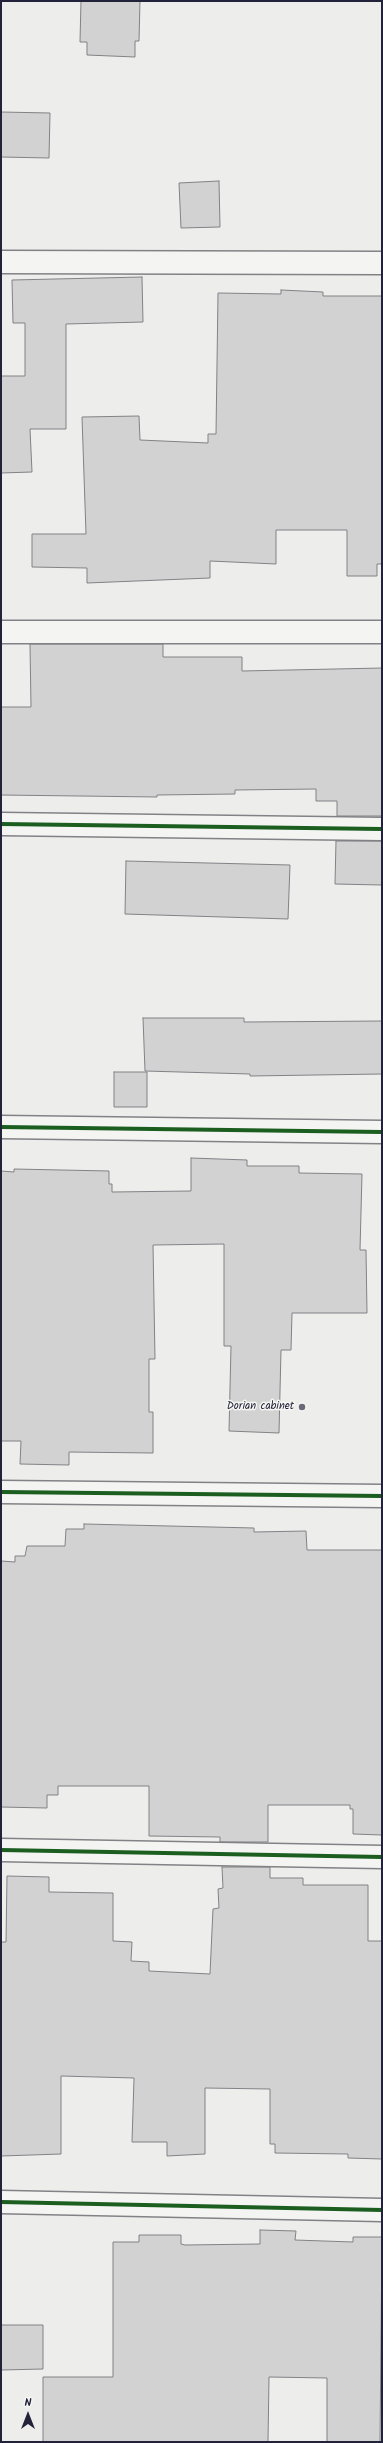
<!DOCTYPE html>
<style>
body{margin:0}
#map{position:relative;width:383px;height:2443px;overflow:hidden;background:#ededec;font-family:Kalam,sans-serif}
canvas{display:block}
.frame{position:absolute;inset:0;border:2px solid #22223b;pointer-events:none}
.north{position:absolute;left:8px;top:2395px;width:40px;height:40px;-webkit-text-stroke:3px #f6f6f2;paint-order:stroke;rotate:0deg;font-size:11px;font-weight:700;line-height:16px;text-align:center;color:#22223b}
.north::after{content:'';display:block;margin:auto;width:14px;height:18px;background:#22223b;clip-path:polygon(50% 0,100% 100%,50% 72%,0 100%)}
</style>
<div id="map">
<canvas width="383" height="2443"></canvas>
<div class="frame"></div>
<div class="north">N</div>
</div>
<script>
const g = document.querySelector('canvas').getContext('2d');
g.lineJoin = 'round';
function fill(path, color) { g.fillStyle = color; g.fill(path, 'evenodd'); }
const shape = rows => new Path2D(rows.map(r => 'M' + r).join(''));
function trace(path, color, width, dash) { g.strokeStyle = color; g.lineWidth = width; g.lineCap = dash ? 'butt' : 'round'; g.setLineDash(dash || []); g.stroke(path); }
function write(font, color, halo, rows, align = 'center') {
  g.font = font + ' Kalam,sans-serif'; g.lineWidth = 3; g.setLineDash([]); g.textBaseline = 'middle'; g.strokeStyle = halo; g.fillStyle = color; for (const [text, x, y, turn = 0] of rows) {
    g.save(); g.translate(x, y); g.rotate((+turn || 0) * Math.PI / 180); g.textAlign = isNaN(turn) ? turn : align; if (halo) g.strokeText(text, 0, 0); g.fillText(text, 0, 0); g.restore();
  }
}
const building = shape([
 [81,1,140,1,139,41,135,41,135,57,87,55,87,42,80,42,81,1],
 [1,112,50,113,49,158,1,157,1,112],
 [219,181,220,227,181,228,179,183,219,181],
 [142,277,143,322,66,324,66,429,30,429,32,472,1,473,1,376,25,376,25,323,13,323,12,280,142,277],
 [281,290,323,292,323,296,382,296,382,564,377,564,377,576,347,576,347,530,276,530,276,564,210,561,210,578,87,583,87,568,32,567,32,534,86,534,82,417,139,416,140,440,208,443,208,434,216,434,218,293,281,294,281,290],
 [30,644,163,644,163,657,242,657,242,671,382,668,382,816,337,816,337,801,316,801,316,789,235,790,235,794,157,795,157,797,1,795,1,707,31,707,30,644],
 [336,841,382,841,382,885,335,884,336,841],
 [126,861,290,865,288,919,125,914,126,861],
 [143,1018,244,1018,244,1022,382,1021,382,1074,250,1076,250,1074,145,1071,143,1018],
 [114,1072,147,1072,147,1107,114,1107,114,1072],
 [191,1158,247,1160,247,1166,299,1166,299,1173,362,1174,360,1250,366,1250,367,1313,292,1313,291,1350,281,1350,279,1433,229,1431,231,1346,224,1346,224,1244,153,1245,155,1359,149,1359,149,1412,153,1412,153,1453,69,1452,69,1465,20,1464,21,1441,1,1441,1,1171,14,1172,14,1169,109,1171,109,1184,112,1184,112,1192,191,1191,191,1158],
 [84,1524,254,1528,254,1532,306,1531,307,1550,382,1550,382,1835,353,1834,353,1809,350,1809,350,1805,268,1805,268,1842,220,1842,220,1837,149,1836,149,1786,58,1786,58,1795,47,1795,47,1808,1,1807,1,1561,15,1562,15,1556,25,1556,27,1546,65,1546,66,1529,84,1529,84,1524],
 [222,1867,270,1867,270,1878,303,1878,303,1885,368,1885,368,1941,382,1941,382,2159,348,2158,348,2154,275,2153,275,2144,270,2144,270,2089,205,2088,205,2154,167,2156,167,2142,132,2142,134,2078,61,2076,61,2154,1,2156,1,1942,6,1942,7,1876,49,1877,49,1892,113,1893,113,1941,132,1942,131,1961,149,1962,149,1971,210,1974,213,1909,219,1908,218,1889,223,1888,222,1867],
 [260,2230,296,2231,295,2240,353,2242,353,2237,382,2237,380,2442,327,2442,327,2378,269,2377,268,2442,43,2442,43,2377,113,2377,113,2242,139,2242,139,2235,181,2235,181,2244,185,2245,260,2244,260,2230],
 [1,2325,43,2325,43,2369,1,2370,1,2325]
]);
fill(building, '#d2d2d3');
trace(building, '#828286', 1);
const minor = shape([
 [1,262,382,263],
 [1,632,382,632],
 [1,824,382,829],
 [1,1127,382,1132],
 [1,1492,382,1496],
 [1,1850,382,1857],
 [1,2202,382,2210]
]);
trace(minor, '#828286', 25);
trace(minor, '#f4f4f2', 22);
trace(shape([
 [1,824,382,829],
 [1,1127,382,1132],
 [1,1492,382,1496],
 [1,1850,382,1857],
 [1,2202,382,2210]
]), '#1b5e20', 4);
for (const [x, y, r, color] of [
 [302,1407,4,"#696979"]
]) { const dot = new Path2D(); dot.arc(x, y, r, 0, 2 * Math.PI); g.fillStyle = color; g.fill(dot); trace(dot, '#f6f6f2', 1.5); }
write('11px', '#22223b', '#f6f6f2', [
 ["Dorian cabinet",294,1407]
], 'right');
</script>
